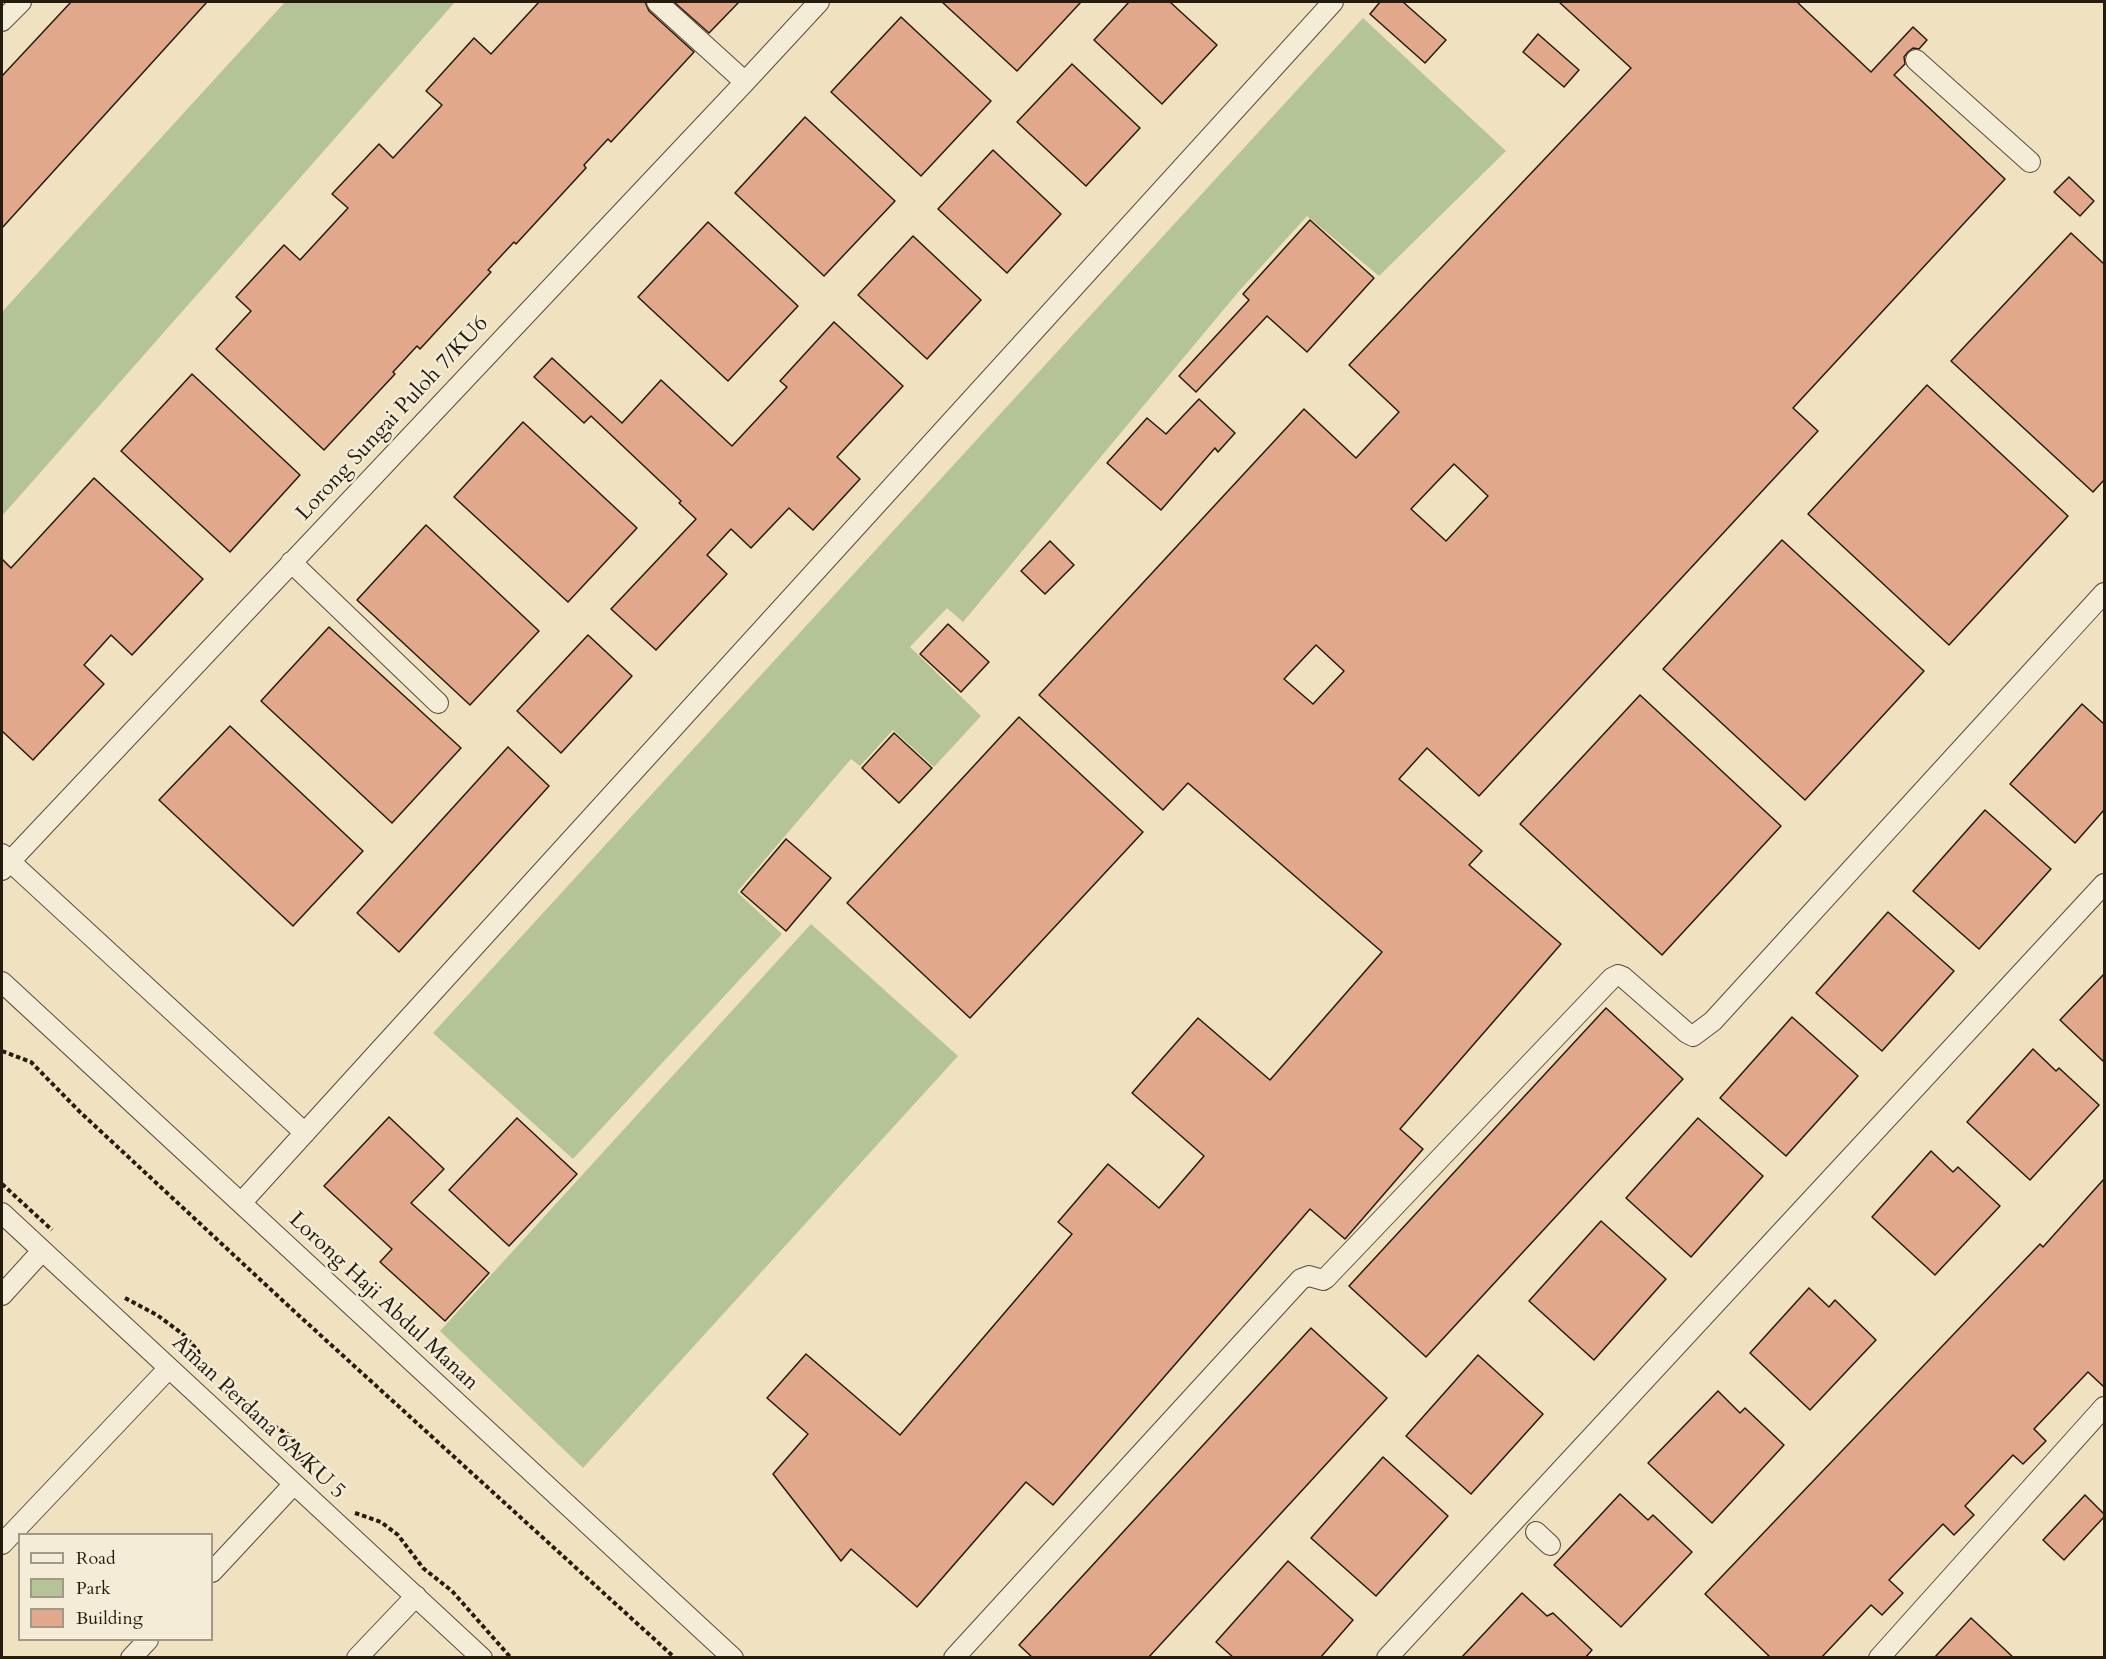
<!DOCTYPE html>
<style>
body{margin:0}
#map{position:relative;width:2106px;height:1659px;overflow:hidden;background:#f0e2c1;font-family:Cardo,serif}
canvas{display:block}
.frame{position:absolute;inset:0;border:3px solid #251b0f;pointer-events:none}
.legend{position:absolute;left:18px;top:1533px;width:195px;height:108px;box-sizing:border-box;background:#f5ecd7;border:2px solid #a29887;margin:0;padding:8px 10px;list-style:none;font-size:18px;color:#251b0f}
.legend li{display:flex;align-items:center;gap:12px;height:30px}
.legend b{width:30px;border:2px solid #a29887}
</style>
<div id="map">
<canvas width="2106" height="1659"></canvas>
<div class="frame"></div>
<ul class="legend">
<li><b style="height:8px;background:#f5ecd7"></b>Road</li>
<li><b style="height:16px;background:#b4c497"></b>Park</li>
<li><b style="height:16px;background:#e2a88c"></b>Building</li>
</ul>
</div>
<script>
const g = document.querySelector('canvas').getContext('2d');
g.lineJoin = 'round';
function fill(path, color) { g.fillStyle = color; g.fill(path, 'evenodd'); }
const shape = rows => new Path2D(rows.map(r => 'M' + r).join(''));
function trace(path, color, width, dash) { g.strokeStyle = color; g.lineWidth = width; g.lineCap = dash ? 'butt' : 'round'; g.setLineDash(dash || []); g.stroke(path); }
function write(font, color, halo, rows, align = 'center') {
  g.font = font + ' Cardo,serif'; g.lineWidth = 5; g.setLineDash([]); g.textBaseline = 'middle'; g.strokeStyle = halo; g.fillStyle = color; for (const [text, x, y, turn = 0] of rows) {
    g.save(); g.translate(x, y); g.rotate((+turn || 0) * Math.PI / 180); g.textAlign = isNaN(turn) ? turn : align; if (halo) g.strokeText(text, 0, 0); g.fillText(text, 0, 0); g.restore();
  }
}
fill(shape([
 [285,2,455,2,2,516,2,312],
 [1363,18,1506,151,1379,276,1307,216,1240,290,963,622,947,608,910,647,981,716,934,767,893,730,860,766,851,759,737,892,782,934,573,1159,433,1033],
 [811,924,958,1056,583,1468,440,1331]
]), '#b4c497');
const building = shape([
 [71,2,207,2,2,228,2,76,71,2],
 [539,2,645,2,649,11,694,52,611,142,608,139,584,165,586,168,516,244,514,242,488,270,491,272,420,349,417,346,393,372,395,374,324,450,216,349,251,311,236,297,284,245,300,260,348,208,332,194,379,144,393,158,442,105,426,91,474,38,491,54,539,2],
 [674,2,739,2,709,33,674,2],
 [942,2,1081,2,1017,71,942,2],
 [1129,2,1170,2,1217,45,1162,104,1094,40,1129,2],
 [1380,2,1403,2,1446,40,1425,63,1370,14,1380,2],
 [1559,2,1797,2,1871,72,1913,27,1927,40,1919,49,1913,48,1908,52,1904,57,1905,64,1894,75,2005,179,1793,408,1818,431,1479,796,1427,748,1399,779,1482,851,1469,865,1561,944,1400,1129,1423,1149,1345,1239,1310,1209,1053,1505,1026,1482,917,1607,851,1549,841,1561,773,1474,808,1434,767,1398,806,1354,900,1435,1072,1234,1058,1222,1108,1164,1159,1208,1204,1156,1132,1093,1198,1018,1270,1080,1382,952,1188,783,1163,810,1039,695,1304,409,1356,458,1399,412,1349,365,1631,68,1559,2],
 [1454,464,1488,496,1446,541,1411,509,1454,464],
 [1316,645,1344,671,1313,704,1284,679,1316,645],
 [901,17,991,101,921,176,831,92,901,17],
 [1538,34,1579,70,1564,87,1523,52,1538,34],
 [1072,64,1140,128,1086,186,1017,122,1072,64],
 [805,117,895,201,824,276,735,193,805,117],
 [993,150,1061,214,1007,273,938,209,993,150],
 [2069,177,2094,201,2080,216,2054,192,2069,177],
 [1310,220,1374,278,1307,352,1267,316,1196,392,1179,376,1249,300,1243,294,1310,220],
 [708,222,798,306,728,381,638,297,708,222],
 [2071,233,2104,264,2104,480,2093,492,1951,361,2071,233],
 [913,236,981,300,927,359,858,295,913,236],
 [834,322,903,386,837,457,860,479,813,530,789,508,751,548,731,529,707,555,727,574,656,650,611,609,696,519,679,503,681,501,591,416,584,423,534,377,552,358,622,423,661,380,732,446,787,387,780,381,834,322],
 [192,374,300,475,230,552,121,451,192,374],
 [1927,385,2068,516,1949,645,1808,514,1927,385],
 [1199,399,1235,433,1218,452,1215,448,1161,510,1107,463,1147,418,1166,434,1199,399],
 [523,422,637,528,568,602,454,497,523,422],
 [94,478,203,579,132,655,111,635,84,665,104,684,33,760,2,731,2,559,11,568,94,478],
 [426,525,539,631,470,705,357,600,426,525],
 [1782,540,1924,671,1805,800,1663,669,1782,540],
 [1050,541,1074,565,1045,594,1021,571,1050,541],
 [948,624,989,662,961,692,920,654,948,624],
 [329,627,461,748,392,823,261,701,329,627],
 [588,635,632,676,561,753,517,711,588,635],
 [1640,695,1781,826,1662,955,1520,824,1640,695],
 [2082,704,2104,724,2104,810,2075,843,2010,784,2082,704],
 [1019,717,1143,832,970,1018,847,903,1019,717],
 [230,726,363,851,293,926,159,800,230,726],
 [894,733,932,768,899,803,862,768,894,733],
 [508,747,549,786,399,952,357,913,508,747],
 [1985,810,2051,869,1979,949,1913,891,1985,810],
 [786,839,831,878,786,931,741,892,786,839],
 [1888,912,1954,971,1882,1051,1816,993,1888,912],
 [2104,974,2104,1062,2060,1020,2104,974],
 [1606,1008,1683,1079,1426,1357,1349,1286,1606,1008],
 [1792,1017,1858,1076,1786,1156,1720,1098,1792,1017],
 [2033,1049,2056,1071,2059,1068,2099,1105,2030,1180,1967,1122,2033,1049],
 [389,1117,444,1169,411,1203,489,1273,445,1321,380,1262,392,1249,324,1186,389,1117],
 [517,1118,577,1174,509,1246,449,1190,517,1118],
 [1698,1118,1763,1176,1691,1257,1626,1198,1698,1118],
 [1931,1151,1953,1172,1958,1167,2000,1206,1935,1275,1872,1217,1931,1151],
 [2104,1179,2104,1387,2088,1372,2034,1429,2046,1441,2023,1464,2013,1455,1965,1506,1974,1515,1954,1535,1943,1524,1889,1580,1903,1593,1882,1615,1871,1605,1821,1658,1771,1658,1705,1594,2040,1244,2043,1247,2104,1179],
 [1601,1221,1666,1279,1594,1360,1529,1301,1601,1221],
 [1809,1288,1829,1307,1835,1300,1876,1340,1810,1410,1750,1353,1809,1288],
 [1311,1328,1387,1398,1148,1658,1033,1658,1019,1645,1311,1328],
 [1478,1355,1543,1414,1471,1494,1406,1436,1478,1355],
 [1718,1391,1740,1413,1745,1408,1784,1445,1712,1523,1648,1463,1718,1391],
 [1383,1457,1448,1516,1376,1596,1311,1538,1383,1457],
 [1620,1494,1648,1520,1653,1515,1692,1552,1621,1627,1554,1565,1620,1494],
 [2085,1495,2104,1514,2104,1517,2064,1560,2043,1540,2085,1495],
 [1288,1561,1353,1620,1320,1658,1234,1658,1216,1642,1288,1561],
 [1522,1593,1547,1616,1553,1613,1592,1650,1585,1658,1461,1658,1522,1593],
 [1971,1618,2014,1658,1934,1658,1971,1618]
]);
fill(building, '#e2a88c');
trace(building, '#251b0f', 1.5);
const minor = shape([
 [657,2,745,82],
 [2,21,21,2],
 [1916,60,2030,162],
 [291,562,438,703],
 [2,854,305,1133],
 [2,870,745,82,819,2],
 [2,982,733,1658],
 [241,1203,1333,2],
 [2,1213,482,1658],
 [2,1295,42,1251],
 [1536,1532,1550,1545],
 [2,1544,169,1368],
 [212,1572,294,1484],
 [131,1658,148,1640],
 [357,1658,416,1596],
 [954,1658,1301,1279,1309,1276,1323,1280,1326,1278,1612,978,1618,975,1623,977,1687,1033,1693,1036,1713,1021,2104,593],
 [1387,1658,2104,884],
 [1879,1658,2104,1407]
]);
trace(minor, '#584d3c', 22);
trace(shape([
 [2,1051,31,1062,80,1112,295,1312,675,1658],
 [2,1184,52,1230],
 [125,1298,157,1315,184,1335,198,1351,205,1374],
 [220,1387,234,1397,257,1420,274,1426,292,1437,304,1466],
 [355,1513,381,1522,398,1535,423,1568,452,1591,511,1658]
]), '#251b0f', 4, [4.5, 3]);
trace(minor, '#f5ecd7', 20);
write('22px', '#251b0f', '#f5ecd7', [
 ["Lorong Sungai Puloh 7/KU6",393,419,-47],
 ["Lorong Haji Abdul Manan",383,1302,43],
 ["Aman Perdana 6A/KU 5",258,1418,43]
]);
</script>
